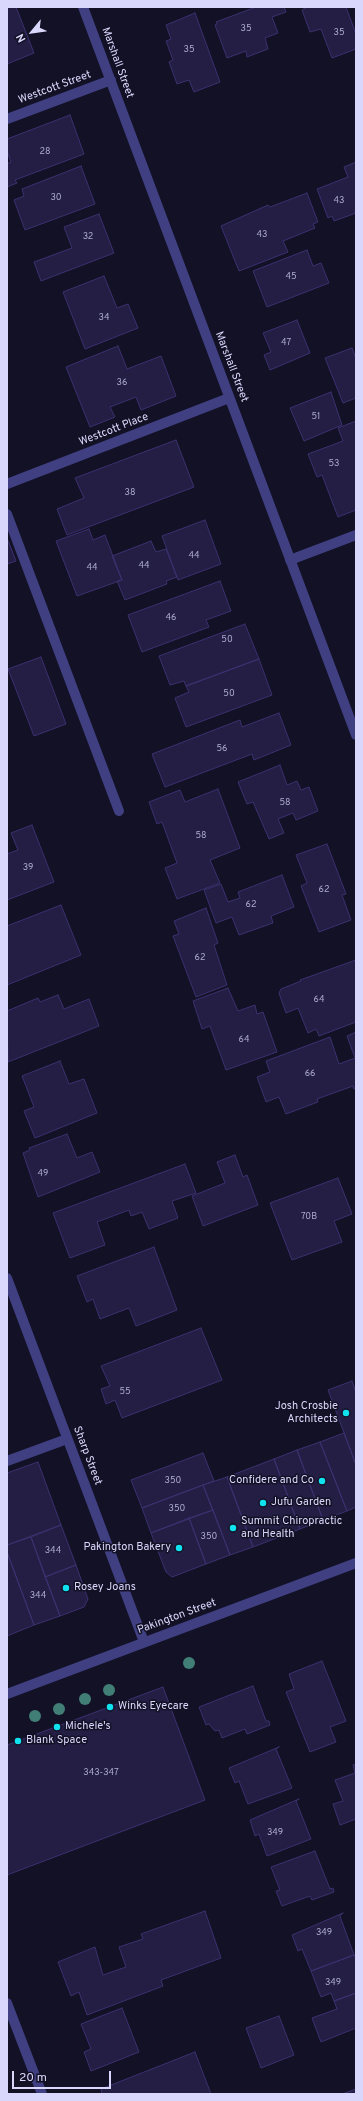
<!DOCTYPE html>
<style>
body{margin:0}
#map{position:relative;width:363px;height:2101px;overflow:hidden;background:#131125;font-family:Overpass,sans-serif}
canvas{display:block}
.frame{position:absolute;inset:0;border:8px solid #dad7fc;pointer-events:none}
.north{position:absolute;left:12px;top:12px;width:40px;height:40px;-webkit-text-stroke:3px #131125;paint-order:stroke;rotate:241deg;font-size:11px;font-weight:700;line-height:16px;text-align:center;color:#dad7fc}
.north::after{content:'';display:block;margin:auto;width:14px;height:18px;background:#dad7fc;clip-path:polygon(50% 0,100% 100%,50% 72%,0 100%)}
.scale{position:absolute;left:12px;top:2071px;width:99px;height:18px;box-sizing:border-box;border:2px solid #dad7fc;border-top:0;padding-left:5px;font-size:12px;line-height:14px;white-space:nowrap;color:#dad7fc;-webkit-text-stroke:3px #131125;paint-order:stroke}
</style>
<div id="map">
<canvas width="363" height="2101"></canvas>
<div class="frame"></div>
<div class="north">N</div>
<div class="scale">20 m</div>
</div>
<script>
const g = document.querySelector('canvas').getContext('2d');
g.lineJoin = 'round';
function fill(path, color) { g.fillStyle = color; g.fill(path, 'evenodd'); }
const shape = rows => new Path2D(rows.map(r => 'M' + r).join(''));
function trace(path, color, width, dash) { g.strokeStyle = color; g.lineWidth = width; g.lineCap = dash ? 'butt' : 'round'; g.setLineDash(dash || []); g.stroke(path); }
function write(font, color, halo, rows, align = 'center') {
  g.font = font + ' Overpass,sans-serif'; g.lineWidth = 3; g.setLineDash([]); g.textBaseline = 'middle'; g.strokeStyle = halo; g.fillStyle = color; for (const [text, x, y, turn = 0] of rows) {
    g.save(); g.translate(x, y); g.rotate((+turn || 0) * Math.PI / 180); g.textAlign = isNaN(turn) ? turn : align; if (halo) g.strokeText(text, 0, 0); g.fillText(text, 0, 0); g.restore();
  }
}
const building = shape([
 [7,7,16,7,34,53,7,64,7,7],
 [256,7,284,7,286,12,272,17,278,33,265,38,268,49,247,57,246,51,227,58,215,25,217,24,216,22,256,7],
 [307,7,346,7,356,34,356,49,332,58,321,29,310,32,302,10,307,7],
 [195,13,220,82,194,92,189,80,177,84,169,62,173,60,166,41,171,39,166,25,195,13],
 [70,115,84,154,15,180,17,183,7,187,7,164,11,162,7,151,7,139,70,115],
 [356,162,356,213,334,221,332,216,328,218,317,189,348,177,344,167,356,162],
 [81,166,95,204,25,230,14,200,24,196,22,189,81,166],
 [307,193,318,222,313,224,315,228,283,241,288,252,239,271,221,226,268,205,270,207,307,193],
 [99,214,114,253,41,281,34,262,72,248,64,227,99,214],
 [307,250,313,266,321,263,329,283,267,307,253,271,307,250],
 [104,276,117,308,128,304,138,328,85,349,63,292,104,276],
 [297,320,310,353,270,370,264,355,271,352,263,333,297,320],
 [118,346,127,369,161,356,176,396,141,410,136,397,110,407,115,417,90,427,66,367,118,346],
 [352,348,356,359,356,398,343,403,325,358,352,348],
 [331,392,342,425,304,441,290,408,331,392],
 [356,421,356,510,338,517,322,475,317,477,308,454,343,441,338,428,356,421],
 [176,440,194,487,67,535,57,509,84,498,75,478,176,440],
 [205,520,221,564,178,580,162,536,205,520],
 [89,529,93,540,105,535,122,580,77,596,56,541,89,529],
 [7,538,16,561,7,564,7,538],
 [151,541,156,552,166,549,177,577,166,581,167,584,125,600,117,581,122,580,112,556,151,541],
 [220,581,231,611,206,620,209,627,142,652,128,615,220,581],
 [245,624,259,659,186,686,184,681,170,685,159,656,245,624],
 [41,657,66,724,34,736,8,669,41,657],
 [259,659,272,695,186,727,175,698,189,692,186,686,259,659],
 [279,713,291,745,254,760,252,754,165,787,152,754,240,720,242,727,279,713],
 [280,765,287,785,297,781,301,790,309,787,318,811,296,820,293,813,278,819,284,833,269,839,253,802,247,804,238,782,280,765],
 [218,789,240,848,210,860,220,883,177,899,165,868,177,863,162,822,157,824,149,802,180,790,185,802,218,789],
 [32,825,54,882,7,900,7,854,18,850,11,833,32,825],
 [327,844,346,894,342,895,351,920,319,932,301,886,307,883,296,855,327,844],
 [282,875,294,907,271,916,273,923,239,935,232,917,216,923,204,890,221,884,228,902,240,898,238,892,282,875],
 [61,905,81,955,7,985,7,926,61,905],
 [206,908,218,943,214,945,227,985,196,997,173,936,179,934,174,921,206,908],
 [356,960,356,1022,319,1036,316,1029,308,1033,298,1008,286,1013,279,993,281,989,301,981,300,980,356,960],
 [228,988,238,1011,255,1005,257,1014,263,1012,277,1052,226,1070,210,1026,202,1029,193,1001,228,988],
 [58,995,64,1009,89,999,99,1026,8,1062,7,1011,38,998,40,1002,58,995],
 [356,1032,356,1089,354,1089,353,1086,317,1099,318,1102,286,1114,279,1097,266,1102,257,1077,270,1072,266,1061,330,1037,339,1064,355,1058,347,1036,356,1032],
 [60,1061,69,1084,84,1079,97,1113,35,1138,24,1111,34,1107,22,1076,60,1061],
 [67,1134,77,1158,92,1152,100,1172,38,1197,23,1153,30,1150,29,1148,67,1134],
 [235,1155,243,1177,247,1175,258,1205,203,1226,192,1196,225,1183,217,1162,235,1155],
 [185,1164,196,1193,172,1201,178,1218,149,1229,142,1212,131,1216,129,1210,97,1222,105,1245,70,1258,53,1213,185,1164],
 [338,1178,352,1214,334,1221,342,1242,292,1260,270,1203,338,1178],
 [154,1247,177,1310,136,1326,129,1308,100,1319,93,1299,87,1302,77,1276,154,1247],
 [201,1328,222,1380,122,1418,115,1400,106,1404,101,1389,110,1386,101,1366,201,1328],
 [352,1381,356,1393,356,1465,328,1390,352,1381],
 [344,1433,356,1465,356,1507,347,1511,320,1442,344,1433],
 [320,1442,347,1511,323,1520,297,1450,320,1442],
 [297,1450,323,1520,300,1529,274,1459,297,1450],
 [203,1453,214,1481,142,1508,131,1480,203,1453],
 [274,1459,300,1529,253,1547,227,1477,274,1459],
 [38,1462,61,1525,7,1545,7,1473,38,1462],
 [227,1477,253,1547,230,1555,203,1485,227,1477],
 [203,1485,213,1510,151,1533,142,1508,203,1485],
 [213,1510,230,1555,206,1564,189,1518,213,1510],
 [189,1518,206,1564,172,1577,166,1572,151,1533,189,1518],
 [61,1525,76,1565,45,1577,31,1537,61,1525],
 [31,1537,60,1616,34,1625,7,1552,7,1545,31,1537],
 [7,1552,34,1625,7,1636,7,1552],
 [76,1565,88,1599,84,1607,60,1616,45,1577,76,1565],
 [322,1661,346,1721,330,1727,336,1742,310,1752,286,1692,294,1689,289,1674,322,1661],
 [253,1686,266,1721,269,1721,270,1725,247,1734,245,1729,222,1738,219,1730,215,1731,209,1724,206,1725,199,1707,253,1686],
 [163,1687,205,1800,7,1875,7,1745,163,1687],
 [279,1747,276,1749,292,1788,248,1804,239,1781,235,1783,229,1768,279,1747],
 [356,1764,356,1819,340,1825,333,1804,343,1801,335,1780,355,1773,353,1765,356,1764],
 [299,1799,296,1801,311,1839,267,1856,259,1834,255,1836,250,1820,299,1799],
 [315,1851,330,1889,333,1888,334,1892,312,1900,310,1896,282,1906,276,1891,280,1890,271,1867,315,1851],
 [205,1911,221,1958,161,1980,163,1986,87,2015,79,1992,71,1996,58,1962,95,1947,103,1975,126,1967,119,1947,143,1939,141,1934,205,1911],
 [343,1913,340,1916,354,1955,311,1971,302,1949,298,1951,292,1935,343,1913],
 [354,1955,356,1959,356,1993,334,2001,331,1993,321,1997,311,1971,354,1955],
 [356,1993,356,2028,321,2042,312,2018,337,2009,334,2001,356,1993],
 [122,2008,139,2052,91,2071,84,2052,91,2049,81,2024,122,2008],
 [279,2016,294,2055,261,2068,246,2028,279,2016],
 [195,2052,211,2094,102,2094,101,2089,195,2052],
 [356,2089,356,2094,343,2094,345,2093,356,2089]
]);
fill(building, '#241e45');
trace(building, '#3b316f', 1);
trace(shape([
 [7,514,119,811],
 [290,560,356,535],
 [7,1461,67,1439]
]), '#3f3f81', 10);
trace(shape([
 [83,7,356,735],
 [7,119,111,80],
 [7,484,229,398],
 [7,1278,144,1642],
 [7,2003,42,2094]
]), '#3f3f81', 10);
trace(shape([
 [7,1694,356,1563]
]), '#3f3f81', 10);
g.fillStyle = '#417e76';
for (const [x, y] of [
 [189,1663],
 [109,1690],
 [85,1699],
 [59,1709],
 [35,1716]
]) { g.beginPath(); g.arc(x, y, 6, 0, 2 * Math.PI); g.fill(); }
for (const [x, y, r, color] of [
 [346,1413,4,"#10e2f0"],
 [322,1481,4,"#10e2f0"],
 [263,1503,4,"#10e2f0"],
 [233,1528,4,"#10e2f0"],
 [179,1548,4,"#10e2f0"],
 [66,1588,4,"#10e2f0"],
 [110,1707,4,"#10e2f0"],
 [57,1727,4,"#10e2f0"],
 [18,1741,4,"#10e2f0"]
]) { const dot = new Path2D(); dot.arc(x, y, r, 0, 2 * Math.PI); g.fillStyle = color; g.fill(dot); trace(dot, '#131125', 1.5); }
write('9px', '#aca9ce', null, [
 ["35",246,29],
 ["35",339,33],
 ["35",189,50],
 ["28",45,152],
 ["30",56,198],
 ["43",339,201],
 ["43",262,235],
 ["32",88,237],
 ["45",291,277],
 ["34",104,318],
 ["47",286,343],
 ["36",122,383],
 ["51",316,417],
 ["53",334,464],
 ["38",130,493],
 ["44",194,556],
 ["44",144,566],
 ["44",92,568],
 ["46",171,618],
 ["50",227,640],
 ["50",229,694],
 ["56",222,749],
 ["58",285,803],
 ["58",201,836],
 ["39",28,868],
 ["62",324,890],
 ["62",251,905],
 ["62",200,958],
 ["64",319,1000],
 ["64",244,1040],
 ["66",310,1074],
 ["49",43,1174],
 ["70B",309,1217],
 ["55",125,1392],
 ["350",173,1481],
 ["350",177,1509],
 ["350",209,1537],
 ["344",53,1551],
 ["344",38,1596],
 ["343-347",101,1773],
 ["349",275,1833],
 ["349",324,1933],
 ["349",333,1983]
]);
write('11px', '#dad7fc', '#131125', [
 ["Marshall Street",117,63,70],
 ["Westcott Street",55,88,-20],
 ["Marshall Street",231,367,69],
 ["Westcott Place",114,430,-21],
 ["Sharp Street",87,1456,69],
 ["Pakington Street",177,1617,-20]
]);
write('11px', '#dad7fc', '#131125', [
 ["Josh Crosbie",338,1407,"right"],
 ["Architects",338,1420,"right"],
 ["Confidere and Co",314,1481,"right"],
 ["Jufu Garden",271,1503],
 ["Summit Chiropractic",241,1522],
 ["and Health",241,1535],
 ["Pakington Bakery",171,1548,"right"],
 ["Rosey Joans",74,1588],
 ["Winks Eyecare",118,1707],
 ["Michele's",65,1727],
 ["Blank Space",26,1741]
], 'left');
</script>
